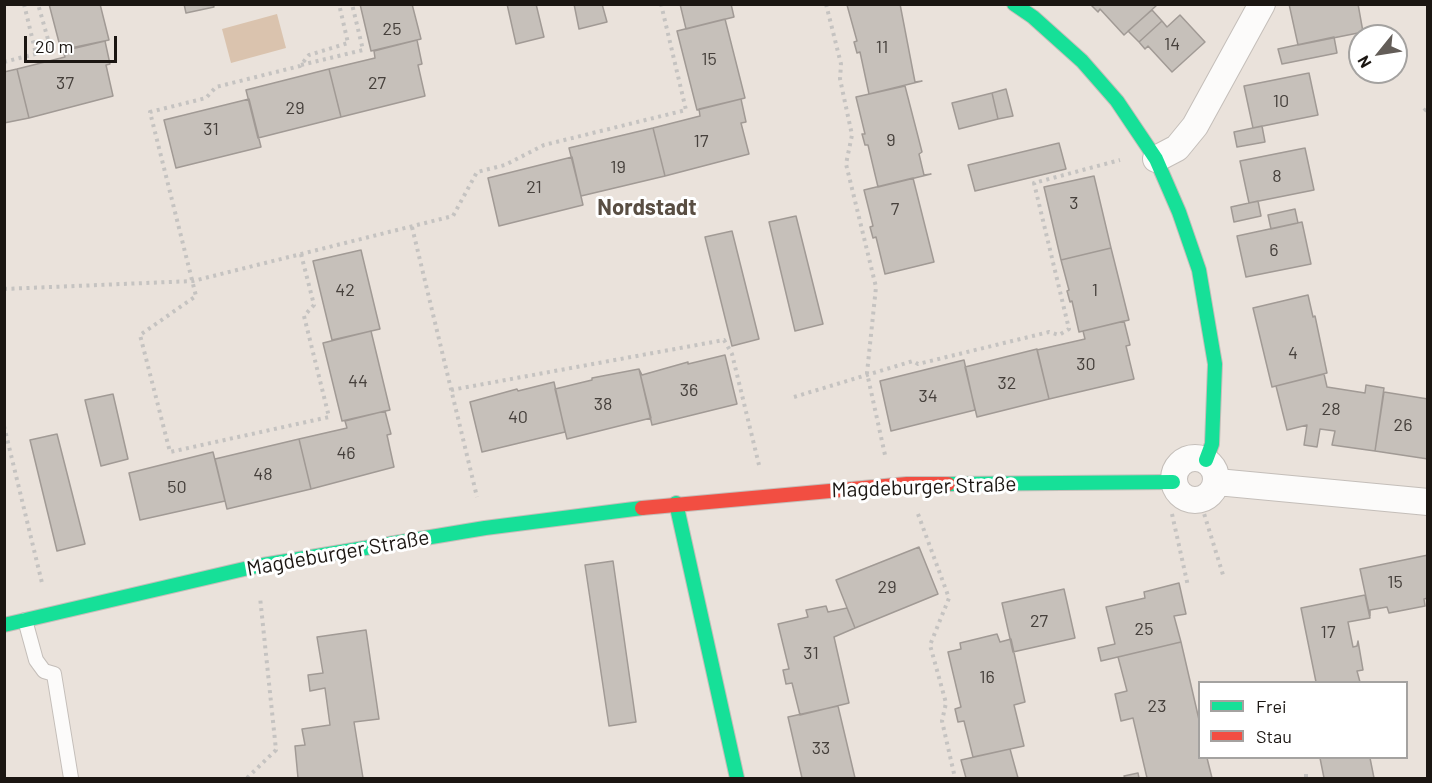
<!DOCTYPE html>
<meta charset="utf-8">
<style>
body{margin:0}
#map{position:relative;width:1432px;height:783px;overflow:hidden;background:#eae2db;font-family:Barlow,sans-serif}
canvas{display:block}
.frame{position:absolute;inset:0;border:6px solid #1b1612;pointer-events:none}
.legend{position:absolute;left:1198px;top:681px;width:210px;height:78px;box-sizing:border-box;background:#fff;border:2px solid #a4a2a0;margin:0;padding:8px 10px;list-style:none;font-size:18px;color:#1b1612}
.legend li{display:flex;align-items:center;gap:12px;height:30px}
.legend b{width:30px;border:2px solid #a4a2a0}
.north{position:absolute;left:1348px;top:24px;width:60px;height:60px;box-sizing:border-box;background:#fff;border:2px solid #a4a2a0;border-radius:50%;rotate:240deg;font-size:16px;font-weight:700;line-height:24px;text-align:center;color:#1b1612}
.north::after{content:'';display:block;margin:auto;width:21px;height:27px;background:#635d58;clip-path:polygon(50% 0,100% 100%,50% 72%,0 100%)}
.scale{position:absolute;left:24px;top:36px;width:93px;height:27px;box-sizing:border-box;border:3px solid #1b1612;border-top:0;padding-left:8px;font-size:18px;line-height:21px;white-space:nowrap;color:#1b1612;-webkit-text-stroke:4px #fff;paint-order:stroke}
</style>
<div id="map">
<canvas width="1432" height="783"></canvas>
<div class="frame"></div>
<ul class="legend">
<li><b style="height:8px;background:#16e098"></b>Frei</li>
<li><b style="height:8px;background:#f24e42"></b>Stau</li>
</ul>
<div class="north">N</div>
<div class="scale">20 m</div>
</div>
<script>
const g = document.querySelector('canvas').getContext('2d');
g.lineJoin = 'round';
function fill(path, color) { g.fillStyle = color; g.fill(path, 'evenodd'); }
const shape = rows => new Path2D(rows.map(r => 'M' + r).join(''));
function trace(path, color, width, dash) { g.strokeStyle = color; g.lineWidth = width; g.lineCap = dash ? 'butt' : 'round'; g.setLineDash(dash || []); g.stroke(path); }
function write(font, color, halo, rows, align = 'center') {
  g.font = font + ' Barlow,sans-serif'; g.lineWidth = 6; g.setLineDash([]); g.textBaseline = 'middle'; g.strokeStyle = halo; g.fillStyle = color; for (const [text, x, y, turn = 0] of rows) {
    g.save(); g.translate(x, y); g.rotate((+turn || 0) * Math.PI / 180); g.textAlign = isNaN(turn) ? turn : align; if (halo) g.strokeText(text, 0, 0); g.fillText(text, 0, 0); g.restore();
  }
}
fill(shape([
 [277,14,286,48,231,63,222,29]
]), '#dac3ae');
const building = shape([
 [49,4,100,4,109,40,61,50,49,4],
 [184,4,213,4,214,7,186,13,184,4],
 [360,4,412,4,421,39,371,51,360,4],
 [507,4,536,4,544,37,516,44,507,4],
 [574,4,602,4,607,22,579,29,574,4],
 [680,4,731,4,734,17,686,29,680,4],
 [900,4,915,82,922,81,869,94,860,52,857,53,854,42,857,41,847,5,900,4],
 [1289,4,1358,4,1363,32,1298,45,1289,4],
 [1091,5,1157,4,1157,5,1124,35,1100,9,1098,12,1091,5],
 [1152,10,1162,21,1139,42,1128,31,1152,10],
 [1180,15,1205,42,1172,72,1148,46,1145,49,1139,42,1162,21,1167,27,1180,15],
 [725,19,745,98,697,110,677,31,725,19],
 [1334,37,1337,53,1282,64,1278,49,1334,37],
 [417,40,422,64,418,65,425,96,341,117,329,69,375,58,374,51,417,40],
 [105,41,110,64,106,65,113,96,29,118,17,69,65,57,63,51,105,41],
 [17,69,29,118,4,123,4,72,17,69],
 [329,69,341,117,258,138,246,90,329,69],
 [1309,73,1318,115,1253,128,1244,86,1309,73],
 [905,86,922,152,919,154,924,175,931,174,878,187,868,145,865,145,862,134,865,134,856,97,905,86],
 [1006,89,1013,116,998,119,992,93,1006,89],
 [992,93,998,119,959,129,952,103,992,93],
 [249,99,261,147,176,168,164,120,249,99],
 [741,99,746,122,741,123,749,154,665,176,653,128,700,116,699,109,741,99],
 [1262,126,1265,142,1237,147,1234,132,1262,126],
 [653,128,665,176,581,196,569,148,653,128],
 [1059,143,1066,169,975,191,968,165,1059,143],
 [1305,148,1314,190,1249,203,1240,161,1305,148],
 [572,157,583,205,499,226,488,178,572,157],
 [1094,176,1111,248,1061,260,1044,187,1094,176],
 [913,178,934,262,885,274,876,237,873,238,870,227,873,226,864,190,913,178],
 [1258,201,1261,216,1234,222,1231,207,1258,201],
 [1295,209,1298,223,1271,229,1268,215,1295,209],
 [796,216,823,324,795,331,769,222,796,216],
 [1302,222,1311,264,1246,277,1237,236,1302,222],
 [732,231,759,339,732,346,705,237,732,231],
 [1111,248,1129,320,1079,332,1072,301,1070,302,1067,291,1069,290,1061,260,1111,248],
 [361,250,380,329,332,340,313,261,361,250],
 [1308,295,1313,317,1315,316,1327,373,1272,387,1253,308,1308,295],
 [1124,321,1130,345,1126,346,1134,379,1049,399,1037,350,1085,339,1083,331,1124,321],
 [371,331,390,410,342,421,323,343,371,331],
 [1037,349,1049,399,977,417,965,367,1037,349],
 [725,355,737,404,652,425,639,369,642,375,688,362,688,364,725,355],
 [964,360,975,410,891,431,880,381,964,360],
 [639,369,651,418,567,439,555,389,592,380,592,378,639,369],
 [1324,374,1327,387,1365,393,1366,385,1384,388,1375,451,1332,445,1335,431,1320,429,1317,447,1304,445,1307,425,1287,430,1276,386,1324,374],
 [554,382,565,432,482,452,470,402,517,389,518,391,554,382],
 [1384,392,1428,399,1428,459,1375,451,1384,392],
 [113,394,128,459,101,466,85,400,113,394],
 [385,411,391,434,387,435,394,467,311,489,299,439,347,428,345,421,385,411],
 [57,434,85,544,57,551,30,440,57,434],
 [299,439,311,489,227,509,215,459,299,439],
 [213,452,225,501,140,520,129,473,213,452],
 [919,547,938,594,855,628,836,580,919,547],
 [1428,555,1428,598,1424,599,1425,606,1389,613,1387,607,1370,610,1370,616,1360,569,1428,555],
 [613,561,636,722,609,726,585,565,613,561],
 [1179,583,1186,614,1174,616,1181,642,1101,661,1098,648,1115,644,1106,607,1145,598,1144,592,1179,583],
 [1064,589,1075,638,1013,652,1002,603,1064,589],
 [1365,595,1370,618,1348,622,1353,647,1357,646,1358,641,1363,670,1357,671,1360,682,1316,682,1301,608,1365,595],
 [826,606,828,612,847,608,855,628,834,637,849,703,800,715,792,683,786,684,783,670,789,669,778,624,808,617,806,610,826,606],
 [366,630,379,719,354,722,363,778,298,778,295,746,305,745,302,729,330,725,325,688,310,691,308,675,323,673,317,637,366,630],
 [997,634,1000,642,1011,639,1025,702,1014,705,1024,746,973,757,964,721,958,722,955,709,961,707,948,652,961,649,960,643,997,634],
 [1181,642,1200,724,1200,758,1207,758,1212,778,1147,778,1133,718,1121,721,1115,694,1127,691,1118,657,1181,642],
 [838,706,855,778,802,778,788,717,838,706],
 [1010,749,1018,778,966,778,961,760,1010,749],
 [1320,758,1370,758,1374,778,1324,778,1320,758],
 [1138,773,1139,778,1125,778,1124,776,1138,773]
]);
fill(building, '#c6c0ba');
trace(building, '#a19a95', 1.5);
const lane = shape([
 [25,620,36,660,44,671,54,674,71,778]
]);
const street = shape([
 [1156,159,1177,148,1195,126,1262,4],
 '1174 479a21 21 0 1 1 42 0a21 21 0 1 1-42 0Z',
 [1217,482,1428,502]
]);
const fast = shape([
 [1014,4,1033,17,1082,61,1117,101,1156,159,1179,212,1199,270,1215,364,1212,444,1206,460],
 [948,484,1173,482],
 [676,503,737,778],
 [4,625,257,566,485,528,642,508]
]);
const jam = shape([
 [642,508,907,484,948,484]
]);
trace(lane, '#c4beb9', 16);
trace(street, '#c4beb9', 28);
trace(fast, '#c4beb9', 16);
trace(jam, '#c4beb9', 16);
trace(shape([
 [24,4,36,54],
 [826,4,841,64,840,79,852,135,846,164,876,287,867,373,885,455],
 [4,62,51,50,38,4],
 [301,65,363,50,352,4],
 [1424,111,1428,107],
 [412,227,477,497],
 [301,254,314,305,304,316,329,417,170,452,140,335,196,296,150,112,206,98,216,87,300,66,309,55,348,43,339,4],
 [4,289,193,281,453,216,477,172,505,165,544,145,686,110,661,4],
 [451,390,724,340,732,354,759,465],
 [794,397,913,361,918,364,1049,332,1059,335,1069,329,1034,183,1120,160],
 [4,426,42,583],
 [1202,507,1224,578],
 [918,514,949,598,930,645,946,703,942,721,955,778],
 [1172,514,1188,586],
 [1306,774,1306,778],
 [247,778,276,750,260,597]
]), '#c5c3c1', 4, [3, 4.5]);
trace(lane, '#fcfbfa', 14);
trace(street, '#fcfbfa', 26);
trace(fast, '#16e098', 14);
trace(jam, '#f24e42', 14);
write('18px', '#46403c', null, [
 ["25",392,29],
 ["14",1172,44],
 ["11",882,47],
 ["15",709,59],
 ["37",65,83],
 ["27",377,83],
 ["10",1281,101],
 ["29",295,108],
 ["31",211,129],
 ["9",891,140],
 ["17",701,141],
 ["19",618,167],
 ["8",1277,176],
 ["21",534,187],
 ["3",1074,203],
 ["7",895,209],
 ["6",1274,250],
 ["42",345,290],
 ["1",1095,290],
 ["4",1293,353],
 ["30",1086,364],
 ["44",358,381],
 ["32",1007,383],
 ["36",689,390],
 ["34",928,396],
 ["38",603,404],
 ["28",1331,409],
 ["40",518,417],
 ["26",1403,425],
 ["46",346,453],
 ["48",263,474],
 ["50",177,487],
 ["15",1395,582],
 ["29",887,587],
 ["27",1039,621],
 ["25",1144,629],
 ["17",1328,632],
 ["31",811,653],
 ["16",987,677],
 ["23",1157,706],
 ["33",821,748]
]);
write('21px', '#1b1612', '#fff', [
 ["Magdeburger Straße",924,487,-2],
 ["Magdeburger Straße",338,553,-10]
]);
write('bold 22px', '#594e43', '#fff', [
 ["Nordstadt",647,208]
]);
</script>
